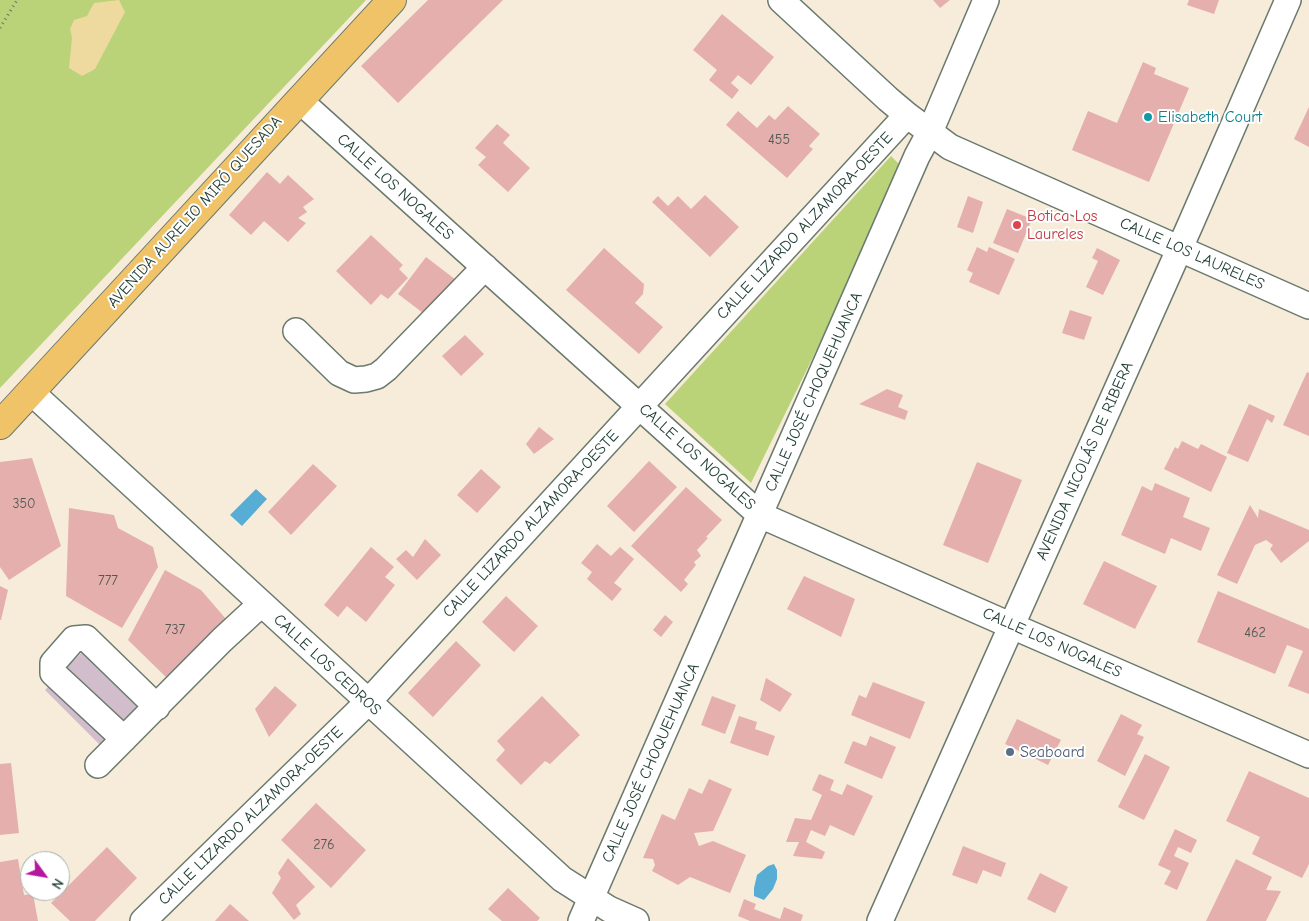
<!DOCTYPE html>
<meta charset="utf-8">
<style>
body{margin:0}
#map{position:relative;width:1309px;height:921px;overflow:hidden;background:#f6ecd9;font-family:"Comic Neue",sans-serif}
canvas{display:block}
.north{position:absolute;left:20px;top:851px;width:50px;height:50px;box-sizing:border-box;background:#fff;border:1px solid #a5b1ae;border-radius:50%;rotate:122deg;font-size:14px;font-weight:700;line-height:20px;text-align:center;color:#1f3d34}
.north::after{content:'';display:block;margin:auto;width:18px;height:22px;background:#b5179e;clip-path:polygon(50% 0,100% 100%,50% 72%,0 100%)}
</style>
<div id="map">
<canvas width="1309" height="921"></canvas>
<div class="north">N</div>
</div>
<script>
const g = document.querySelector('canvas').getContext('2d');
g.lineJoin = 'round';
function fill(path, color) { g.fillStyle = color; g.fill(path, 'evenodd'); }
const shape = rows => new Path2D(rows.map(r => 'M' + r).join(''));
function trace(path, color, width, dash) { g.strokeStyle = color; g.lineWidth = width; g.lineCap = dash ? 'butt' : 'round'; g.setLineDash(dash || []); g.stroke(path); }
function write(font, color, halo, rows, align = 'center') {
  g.font = font + ' "Comic Neue",sans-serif'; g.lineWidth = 4; g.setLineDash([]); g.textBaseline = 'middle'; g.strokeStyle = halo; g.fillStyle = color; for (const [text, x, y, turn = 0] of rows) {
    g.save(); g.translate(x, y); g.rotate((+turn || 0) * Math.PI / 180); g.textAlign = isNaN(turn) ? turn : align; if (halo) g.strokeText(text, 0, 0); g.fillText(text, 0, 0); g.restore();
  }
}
fill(shape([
 [96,638,152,694,101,746,45,690]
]), '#d1bdcb');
fill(shape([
 [0,0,366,0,0,388],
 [891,156,905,170,751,483,665,404]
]), '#bad379');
fill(shape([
 [119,0,125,12,95,69,82,76,69,68,72,38,70,29,74,20,87,16,94,3]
]), '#eeda9e');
fill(shape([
 [256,489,267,499,242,526,230,515],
 [774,864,777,870,777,879,773,889,764,900,754,896,754,888,757,875,768,866]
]), '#57add4');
fill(shape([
 [428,0,503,0,398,103,361,66],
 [933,0,950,0,940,8],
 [1189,0,1219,0,1214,14,1187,5],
 [722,14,774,57,751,85,738,75,731,83,739,90,732,99,709,80,717,70,693,50],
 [1143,62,1156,68,1154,74,1189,88,1149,182,1072,150,1088,111,1117,123],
 [788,106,820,134,809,146,813,149,787,178,726,125,738,111,757,128,769,115,775,120],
 [1309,107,1309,147,1294,139],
 [497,124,510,135,503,143,530,168,508,192,478,165,486,157,475,148],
 [267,172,280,184,288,175,314,199,303,207,307,212,298,218,306,223,288,242,264,221,251,235,229,215],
 [705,195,739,227,710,257,652,202,658,196,668,206,678,196,691,209],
 [968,196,983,202,973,233,957,227],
 [1007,209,1032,219,1018,253,993,243],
 [371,235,403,265,399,269,408,278,388,299,381,294,371,305,336,271],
 [977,247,987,252,989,247,1015,259,999,295,969,282,973,273,967,270],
 [604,248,644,284,643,294,635,303,663,327,639,354,566,290],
 [1097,248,1120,260,1103,295,1086,287,1098,261,1092,258],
 [426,257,460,283,431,319,398,294],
 [1070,310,1092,317,1084,340,1062,333],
 [465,335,484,354,461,376,442,356],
 [1307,372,1309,373,1309,436,1283,425],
 [887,389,903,395,898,407,908,411,905,420,859,404],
 [1249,404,1275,416,1272,423,1267,419,1248,462,1227,453],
 [539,427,554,439,534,454,526,444],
 [1182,441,1198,449,1201,444,1227,457,1211,492,1164,469,1175,447,1178,449],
 [32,458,61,546,9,580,0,567,0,462],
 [649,461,677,487,634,532,607,506],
 [977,462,1022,480,988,563,943,545],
 [313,464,337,486,291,535,268,512],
 [481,469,501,487,477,513,457,495],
 [1155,483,1190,498,1183,517,1210,528,1201,551,1171,538,1165,554,1121,535,1142,486,1152,491],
 [686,487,722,520,706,537,708,538,697,550,701,556,694,562,696,565,684,580,688,584,681,592,631,546],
 [1250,505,1258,518,1259,509,1309,530,1309,541,1281,563,1270,549,1273,545,1266,540,1255,545,1237,584,1217,575],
 [69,508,114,515,118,528,153,547,158,567,122,628,66,596],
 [425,539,441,555,417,580,396,559,406,550,413,557],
 [597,544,611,556,620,547,634,559,614,583,622,589,612,601,587,579,592,572,581,563],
 [371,547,394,567,385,577,395,585,366,622,347,606,338,617,324,605],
 [1104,561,1157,586,1135,629,1083,604],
 [165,570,201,590,226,619,170,681,128,640],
 [804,576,855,599,841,637,787,609],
 [0,586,8,590,1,620,0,620],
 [1218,591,1309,629,1309,694,1288,686,1303,651,1287,645,1275,674,1197,642],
 [506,596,538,626,514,652,482,622],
 [665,615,673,622,661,637,653,630],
 [456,641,481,665,433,717,408,693],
 [766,678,792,694,780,712,760,700],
 [873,682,925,702,910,739,851,715,859,695,866,698],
 [275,686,297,705,269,737,255,709],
 [542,696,580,735,550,764,545,761,521,785,496,760,505,750,497,741],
 [712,696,736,705,725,734,701,725],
 [1121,714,1142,725,1137,734,1144,737,1125,776,1097,761],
 [739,716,757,722,755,729,775,736,768,756,730,743],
 [1017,719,1061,740,1048,765,1005,744],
 [870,736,896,747,882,779,844,763,853,741,866,746],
 [1145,754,1170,767,1144,820,1118,807],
 [11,763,19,833,0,835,0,764],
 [1249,771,1309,798,1309,864,1302,878,1252,854,1260,837,1226,821],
 [819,774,834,780,830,790,842,795,847,784,873,796,854,836,830,825,825,836,811,830,806,842,825,852,822,859,793,856,799,842,786,842,795,818,811,820,822,795,812,790],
 [709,779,732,789,713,831,694,833,699,846,713,841,746,855,730,893,690,877,678,885,652,871,655,865,653,859,643,858,662,814,675,820,689,788,702,794],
 [316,803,366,850,331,888,281,840],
 [1175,829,1197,840,1191,853,1178,847,1174,856,1189,863,1177,890,1164,884,1171,871,1158,865],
 [963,846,1006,863,1001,877,983,870,977,884,952,875],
 [107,847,137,878,95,921,70,921,51,903],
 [288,858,315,887,296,905,301,914,294,920,272,893,281,878,278,873],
 [18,859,24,895,33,894,38,921,0,921,0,862],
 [1236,859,1272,877,1266,890,1281,891,1266,921,1206,921],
 [1040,873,1068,887,1055,913,1027,899],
 [508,888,540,918,537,921,502,921,488,909],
 [744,899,756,904,754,909,780,919,784,907,803,915,801,921,750,921,738,916],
 [230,904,249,921,215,921]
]), '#e5afad');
const minor = shape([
 [781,0,888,99,907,115,950,147,1309,306],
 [299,100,760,515,1012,626,1309,755],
 [296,331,339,373,354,380,366,379,377,376,386,369,485,267],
 [31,392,562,879,609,909,636,921],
 [124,739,53,673,53,663,74,639,86,638,157,707],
 [98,765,222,640,261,604],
 [143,921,368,702,907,115],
 [581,921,917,156,930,132,986,0],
 [880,921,1191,223,1288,0]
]);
const major = shape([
 [0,425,392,0]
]);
trace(minor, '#6a7a6e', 28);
trace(major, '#6a7a6e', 30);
trace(shape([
 [0,28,17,0]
]), '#6a7a6e', 3, [1, 4]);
trace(minor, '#fff', 25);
trace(major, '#f1c369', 28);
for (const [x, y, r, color] of [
 [1148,117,5,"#0f9aa8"],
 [1017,225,5,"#e0444e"],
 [1010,752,5,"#5c6f8a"]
]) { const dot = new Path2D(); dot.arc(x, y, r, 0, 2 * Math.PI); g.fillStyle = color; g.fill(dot); trace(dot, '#fff', 2); }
write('14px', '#505a52', null, [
 ["455",779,140],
 ["350",24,504],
 ["777",108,581],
 ["737",175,630],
 ["462",1255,633],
 ["276",324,845]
]);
write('16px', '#0d838f', '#fff', [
 ["Elisabeth Court",1158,117]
], 'left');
write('16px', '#1f3d34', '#fff', [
 ["CALLE LOS NOGALES",395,187,42],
 ["AVENIDA AURELIO MIRÓ QUESADA",195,212,-48],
 ["CALLE LIZARDO ALZAMORA-OESTE",805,226,-47],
 ["CALLE LOS LAURELES",1192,254,24],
 ["CALLE JOSÉ CHOQUEHUANCA",814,392,-66],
 ["CALLE LOS NOGALES",697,457,42],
 ["AVENIDA NICOLÁS DE RIBERA",1085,461,-66],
 ["CALLE LIZARDO ALZAMORA-OESTE",531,524,-47],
 ["CALLE LOS NOGALES",1052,643,24],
 ["CALLE LOS CEDROS",327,665,43],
 ["CALLE JOSÉ CHOQUEHUANCA",651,763,-66],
 ["CALLE LIZARDO ALZAMORA-OESTE",251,816,-44]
]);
write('16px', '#be3a42', '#fff', [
 ["Botica Los",1027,216],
 ["Laureles",1027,234]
], 'left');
write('16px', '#4e5e75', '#fff', [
 ["Seaboard",1020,752]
], 'left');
</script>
